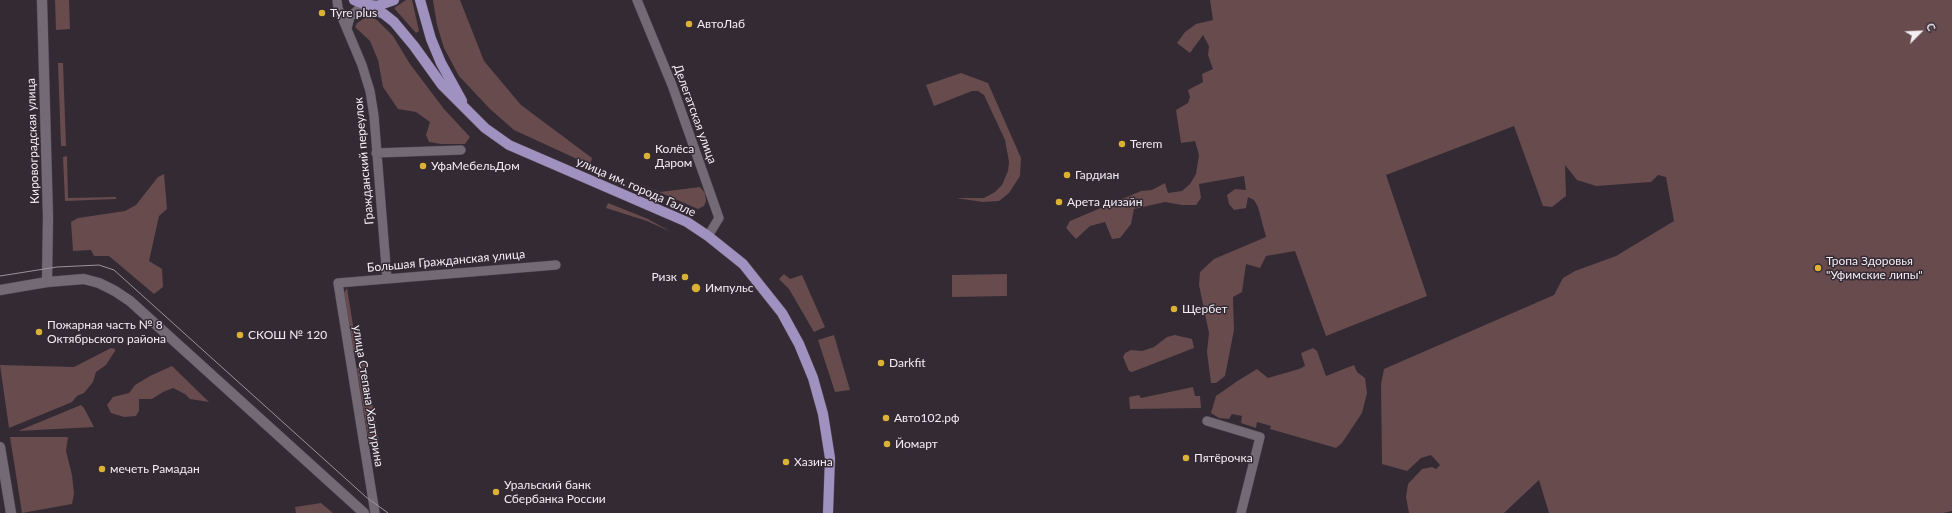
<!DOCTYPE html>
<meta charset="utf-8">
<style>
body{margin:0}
#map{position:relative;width:1952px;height:513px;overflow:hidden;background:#332a34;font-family:Lato,sans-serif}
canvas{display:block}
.north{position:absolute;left:1900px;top:12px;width:40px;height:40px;-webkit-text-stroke:3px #332a34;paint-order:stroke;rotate:66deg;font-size:11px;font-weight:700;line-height:16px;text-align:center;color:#f3edf4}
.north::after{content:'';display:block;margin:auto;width:14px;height:18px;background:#f3edf4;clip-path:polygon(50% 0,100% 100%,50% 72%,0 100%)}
</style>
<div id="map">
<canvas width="1952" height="513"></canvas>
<div class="north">С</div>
</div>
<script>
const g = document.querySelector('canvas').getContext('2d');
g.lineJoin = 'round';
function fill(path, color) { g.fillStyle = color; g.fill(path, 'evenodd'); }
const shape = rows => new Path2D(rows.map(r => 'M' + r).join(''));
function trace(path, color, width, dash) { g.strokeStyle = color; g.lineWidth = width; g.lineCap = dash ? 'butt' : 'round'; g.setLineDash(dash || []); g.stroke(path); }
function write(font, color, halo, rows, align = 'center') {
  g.font = font + ' Lato,sans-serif'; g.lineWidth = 3; g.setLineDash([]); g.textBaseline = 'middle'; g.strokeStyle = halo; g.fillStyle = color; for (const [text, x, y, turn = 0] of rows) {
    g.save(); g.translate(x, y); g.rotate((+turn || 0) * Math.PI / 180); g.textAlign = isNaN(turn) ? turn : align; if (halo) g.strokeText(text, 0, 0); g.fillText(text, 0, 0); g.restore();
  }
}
fill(shape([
 [55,0,69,0,70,29,56,30],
 [406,0,412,0,419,31,416,33,394,8],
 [433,0,460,0,484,61,521,105,592,158,590,165,514,130,490,109,459,76,444,48,437,25],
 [1210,0,1952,0,1952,511,1943,513,1549,513,1539,480,1504,513,1409,513,1406,497,1408,484,1422,469,1432,467,1436,469,1440,465,1431,455,1421,458,1407,471,1382,464,1381,384,1384,369,1554,295,1563,278,1575,271,1616,256,1674,221,1666,177,1658,175,1651,182,1596,186,1577,180,1565,165,1566,196,1552,207,1543,206,1514,126,1386,175,1427,296,1326,336,1295,251,1266,256,1260,268,1246,264,1242,292,1233,297,1234,330,1225,376,1216,383,1211,383,1207,352,1209,333,1199,285,1200,272,1214,259,1266,237,1258,207,1254,200,1248,197,1246,208,1234,210,1229,204,1227,195,1235,189,1246,190,1244,176,1199,184,1201,198,1196,205,1182,205,1165,202,1134,209,1131,224,1120,238,1112,239,1105,222,1090,226,1076,239,1066,228,1070,221,1141,191,1152,190,1165,183,1168,193,1182,191,1190,184,1196,174,1199,155,1195,141,1181,143,1176,110,1188,103,1190,97,1188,90,1203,82,1202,74,1213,69,1208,55,1209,46,1203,35,1190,53,1177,43,1185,32,1196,24,1213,20],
 [366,17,371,17,377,20,393,36,410,64,444,109,470,137,465,144,441,144,429,142,426,135,430,122,416,112,398,109,383,87,378,60,370,41,355,27,357,23],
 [58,63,63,63,66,146,61,146],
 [961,73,988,83,1021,158,1020,176,1009,193,999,201,983,202,956,198,984,198,995,192,1002,185,1008,171,1009,162,1005,140,984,95,978,91,972,91,934,106,926,85],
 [67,156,68,198,116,197,116,199,65,201,63,157],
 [611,171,660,192,700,187,705,193,706,201,704,206,698,209],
 [164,174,167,209,159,216,149,261,162,269,163,287,154,294,109,256,94,256,91,250,73,251,71,222,78,218,125,211,136,205,158,177],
 [608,203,648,219,671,232,647,221,606,208],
 [784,274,790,279,802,275,825,327,814,332,789,289,779,279],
 [1007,274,1007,296,952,297,952,275],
 [347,288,358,356,354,353,344,293],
 [834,335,850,390,835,392,818,340],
 [1175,335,1192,339,1194,348,1132,372,1129,371,1123,357,1125,353,1131,350,1142,351,1154,347,1167,337],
 [111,348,115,349,115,351,106,365,96,372,93,382,84,393,77,396,72,402,65,405,9,428,0,365,74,367],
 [1313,348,1317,351,1326,376,1354,365,1357,372,1365,378,1367,393,1362,413,1342,443,1336,448,1270,429,1271,426,1257,422,1256,428,1241,423,1242,416,1232,414,1229,419,1219,418,1211,413,1216,396,1236,382,1257,369,1268,378,1299,369,1305,366,1301,353],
 [361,363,365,363,379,441,369,443,357,369],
 [172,366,209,402,190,399,185,394,173,388,163,392,152,399,139,399,139,411,136,416,124,417,111,413,107,405,113,397,129,393,135,385,150,376],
 [1193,387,1195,396,1200,396,1201,408,1130,409,1129,397,1139,395,1141,398],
 [81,405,84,408,94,427,18,431],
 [10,437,68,437,66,451,72,475,74,494,72,504,22,513],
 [321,503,333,513,296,513,295,507]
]), '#674b4d');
const minor = shape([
 [337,0,338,8,362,65,370,91,374,116,387,279],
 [637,0,672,85,719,218,708,236],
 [347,28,350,17,364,4],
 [376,153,461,150],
 [1207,421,1260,437,1241,513],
 [375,513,338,283,556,265]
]);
const tertiary = shape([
 [42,0,48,217,47,282],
 [0,447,11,513]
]);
const secondary = shape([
 [0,290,47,282,84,279,99,283,115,291,130,301,364,513]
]);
const primary = shape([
 [354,0,364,4,377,6,394,0],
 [420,0,431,39,441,63,462,101],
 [364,4,384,14,394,22,414,46,442,85,485,128,509,145,687,222,708,236,743,264,782,313,799,344,813,378,823,414,830,458,828,513]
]);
trace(minor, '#4e4750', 10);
trace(tertiary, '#4e4750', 11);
trace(secondary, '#4e4750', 11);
trace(primary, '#4e4750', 11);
trace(minor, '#746a76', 9);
trace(tertiary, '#746a76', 10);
trace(secondary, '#746a76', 10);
trace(primary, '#a092c0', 10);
trace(shape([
 [0,276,57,267,99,265,114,270,366,497,388,513]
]), '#9b939c', 1);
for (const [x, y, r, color] of [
 [322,13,4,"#dbb233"],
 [689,24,4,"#dbb233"],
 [1122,144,4,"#dbb233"],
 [647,156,4,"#dbb233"],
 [423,166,4,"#dbb233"],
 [1067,175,4,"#dbb233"],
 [1059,202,4,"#dbb233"],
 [1818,268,4,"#dbb233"],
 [685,277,4,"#dbb233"],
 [696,288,5,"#dbb233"],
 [1174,309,4,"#dbb233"],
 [39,332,4,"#dbb233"],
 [240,335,4,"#dbb233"],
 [881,363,4,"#dbb233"],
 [886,418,4,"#dbb233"],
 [887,444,4,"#dbb233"],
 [1186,458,4,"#dbb233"],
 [786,462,4,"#dbb233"],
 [102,469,4,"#dbb233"],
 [496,492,4,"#dbb233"]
]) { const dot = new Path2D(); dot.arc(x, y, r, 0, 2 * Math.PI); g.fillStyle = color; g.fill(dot); trace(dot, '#332a34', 1.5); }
write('12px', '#f3edf4', '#332a34', [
 ["Tyre plus",330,13],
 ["АвтоЛаб",697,24],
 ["Terem",1130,144],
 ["Колёса",655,149],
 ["Даром",655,163],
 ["УфаМебельДом",431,166],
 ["Гардиан",1075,175],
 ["Арета дизайн",1067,202],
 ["Тропа Здоровья",1826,261],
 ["\"Уфимские липы\"",1826,275],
 ["Ризк",677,277,"right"],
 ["Импульс",705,288],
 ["Щербет",1182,309],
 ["Пожарная часть № 8",47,325],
 ["Октябрьского района",47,339],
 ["СКОШ № 120",248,335],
 ["Darkfit",889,363],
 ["Авто102.рф",894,418],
 ["Йомарт",895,444],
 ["Пятёрочка",1194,458],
 ["Хазина",794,462],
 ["мечеть Рамадан",110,469],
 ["Уральский банк",504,485],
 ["Сбербанка России",504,499]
], 'left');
write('12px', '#f3edf4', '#332a34', [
 ["Делегатская улица",695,114,70],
 ["Кировоградская улица",33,141,-92],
 ["Гражданский переулок",364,161,-95],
 ["улица им. города Галле",636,187,24],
 ["Большая Гражданская улица",446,261,-5],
 ["улица Степана Халтурина",368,396,81]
]);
</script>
